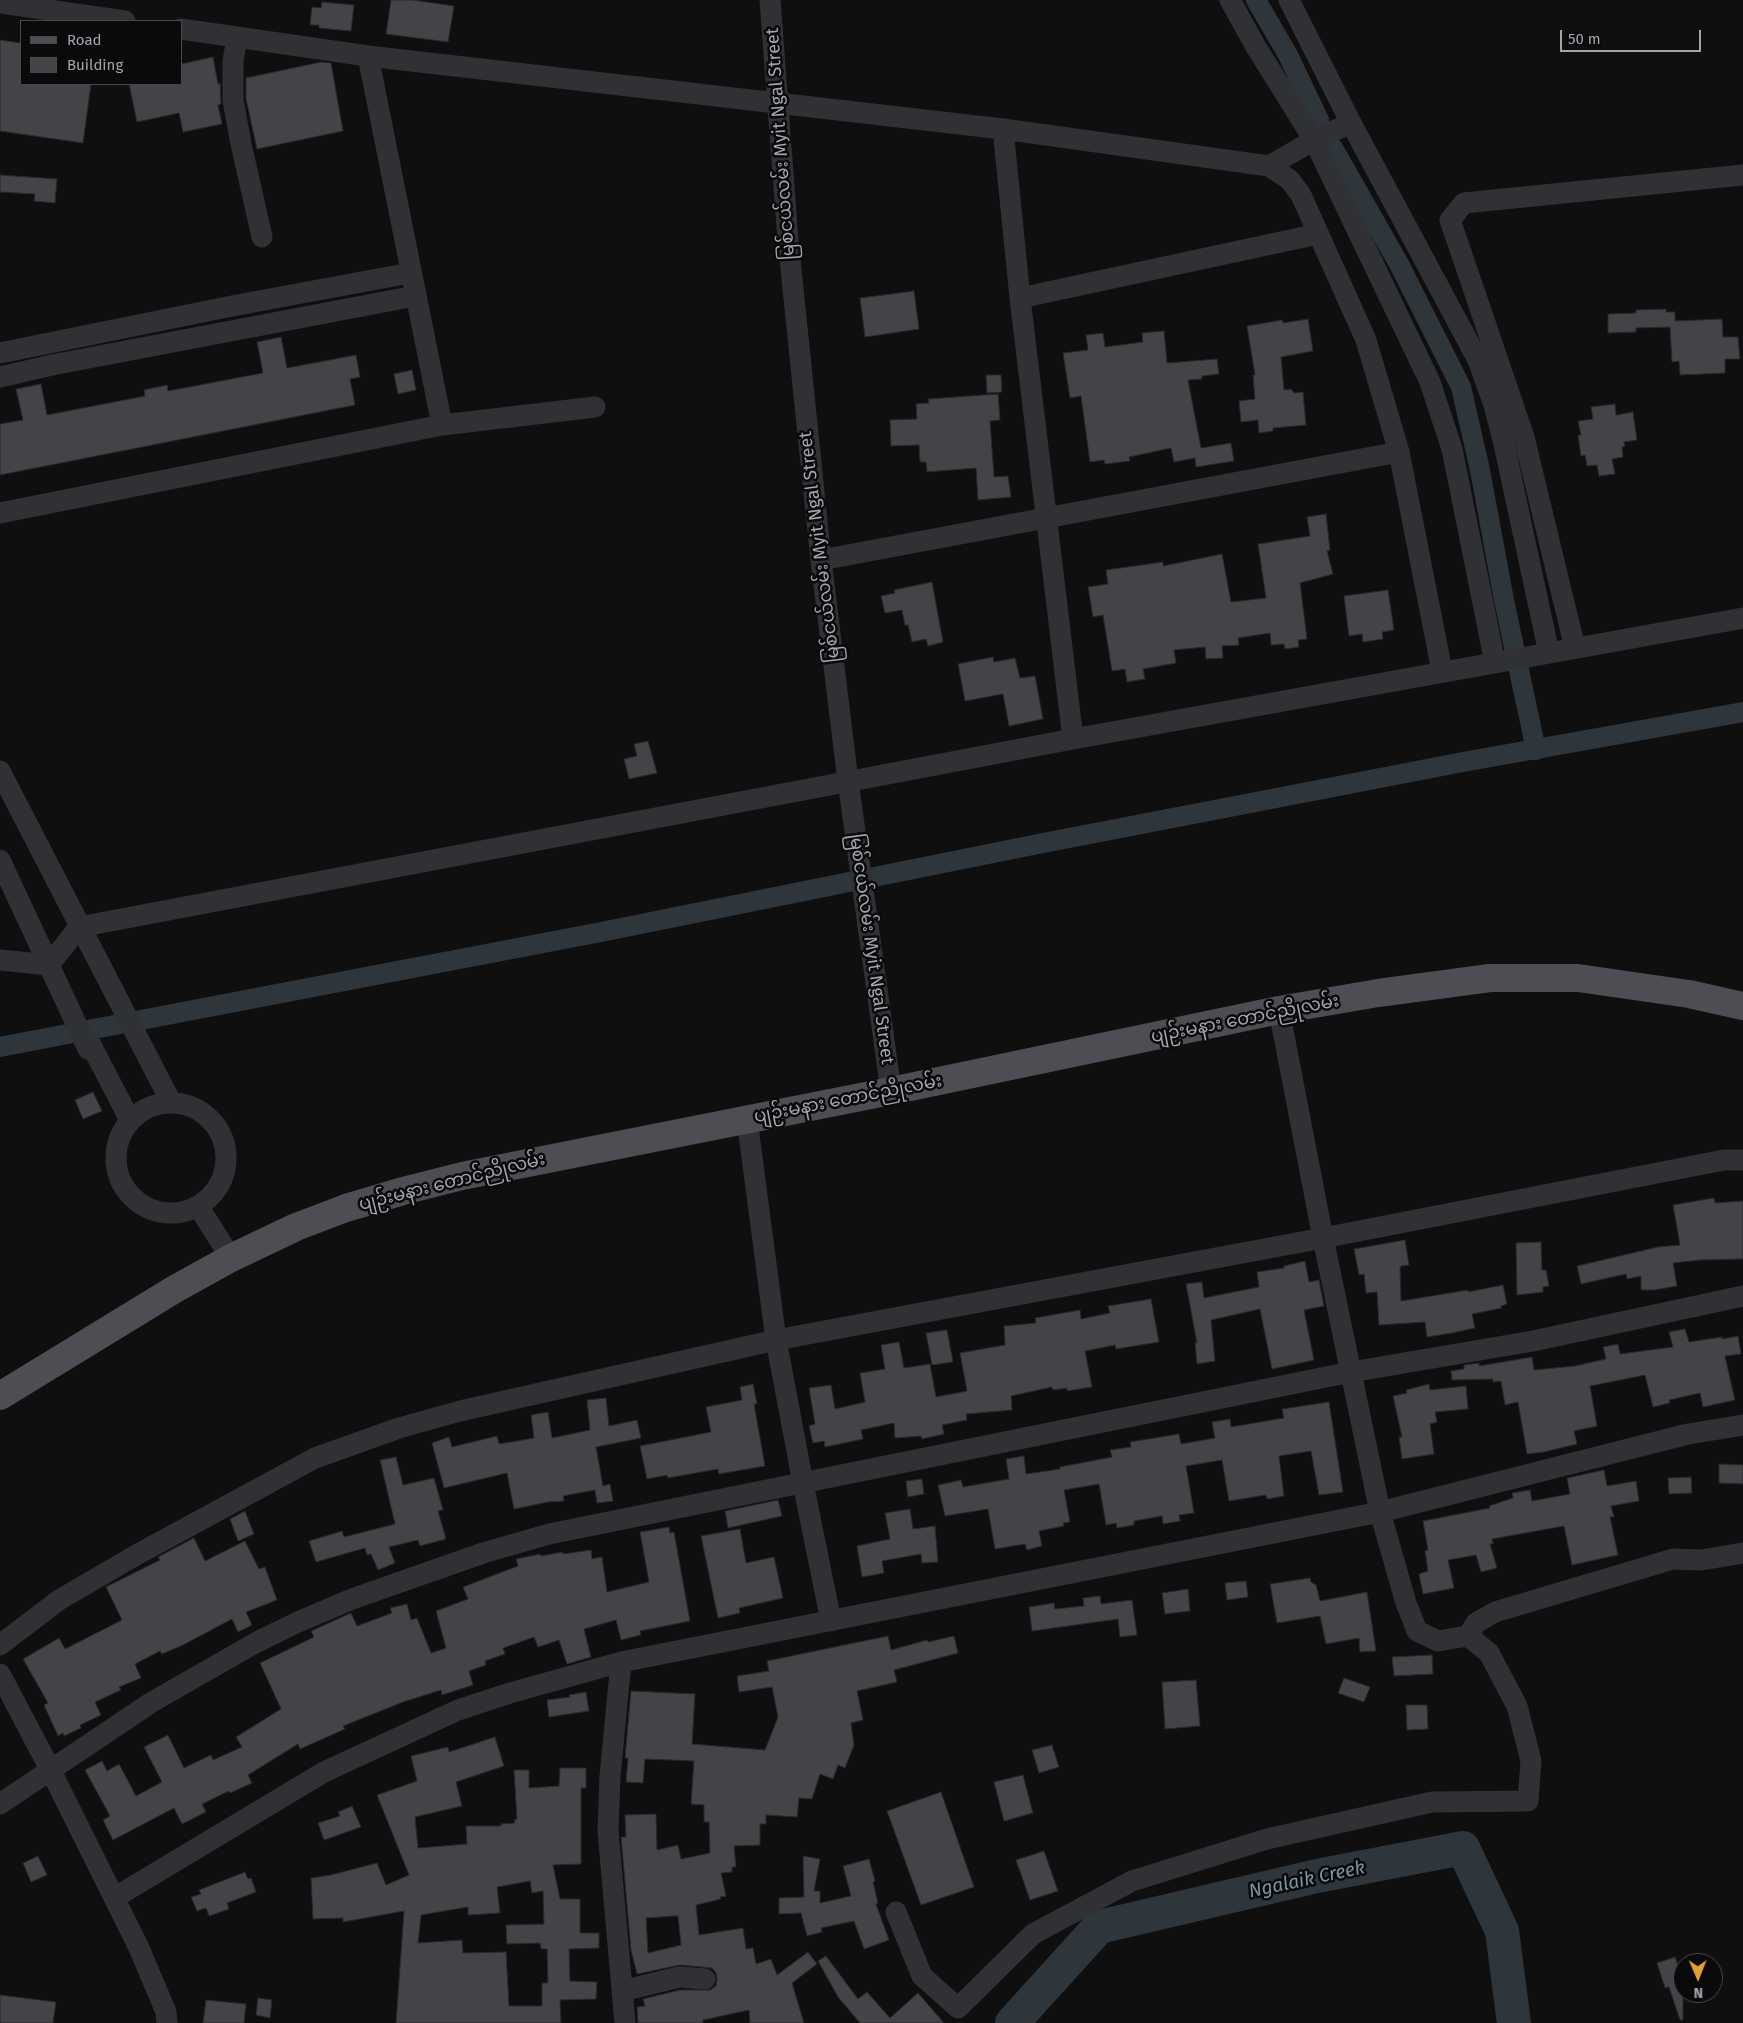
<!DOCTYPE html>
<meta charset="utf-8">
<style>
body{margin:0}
#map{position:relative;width:1743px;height:2023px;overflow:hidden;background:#0f0f10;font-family:"Fira Sans",sans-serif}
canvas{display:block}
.legend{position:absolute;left:20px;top:20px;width:162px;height:65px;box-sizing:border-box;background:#0a0a0b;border:1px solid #46484d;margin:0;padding:6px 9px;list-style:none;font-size:15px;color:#a1a6b0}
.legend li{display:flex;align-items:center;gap:10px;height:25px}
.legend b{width:25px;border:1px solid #46484d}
.north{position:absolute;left:1673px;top:1953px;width:50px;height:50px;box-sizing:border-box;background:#0a0a0b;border:1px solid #46484d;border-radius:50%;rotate:179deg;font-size:14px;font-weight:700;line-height:20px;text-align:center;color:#a1a6b0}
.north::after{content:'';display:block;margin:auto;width:18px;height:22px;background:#e3a135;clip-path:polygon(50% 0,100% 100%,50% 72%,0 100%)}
.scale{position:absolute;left:1560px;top:30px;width:141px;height:22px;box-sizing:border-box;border:2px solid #a1a6b0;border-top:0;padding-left:6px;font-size:15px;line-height:18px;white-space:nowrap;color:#a1a6b0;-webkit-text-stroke:4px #0a0a0b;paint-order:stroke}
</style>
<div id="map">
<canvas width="1743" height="2023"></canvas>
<ul class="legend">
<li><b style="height:6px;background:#4d4e54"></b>Road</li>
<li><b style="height:14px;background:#434448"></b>Building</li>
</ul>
<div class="north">N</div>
<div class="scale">50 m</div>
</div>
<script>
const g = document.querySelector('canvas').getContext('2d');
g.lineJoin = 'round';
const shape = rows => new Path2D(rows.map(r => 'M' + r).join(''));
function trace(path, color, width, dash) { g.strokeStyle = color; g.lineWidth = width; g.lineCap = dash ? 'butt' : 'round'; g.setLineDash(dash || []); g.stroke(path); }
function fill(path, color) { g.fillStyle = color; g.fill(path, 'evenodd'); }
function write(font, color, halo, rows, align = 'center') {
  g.font = font + ' "Fira Sans","Noto Sans Myanmar",sans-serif'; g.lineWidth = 5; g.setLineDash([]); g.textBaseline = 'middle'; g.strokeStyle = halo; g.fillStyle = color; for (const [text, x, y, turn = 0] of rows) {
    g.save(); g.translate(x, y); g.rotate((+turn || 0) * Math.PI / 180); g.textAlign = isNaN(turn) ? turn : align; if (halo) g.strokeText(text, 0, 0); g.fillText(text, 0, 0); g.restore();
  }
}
trace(shape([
 [1256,0,1288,55,1319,120],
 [1333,148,1399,264,1461,387,1480,470,1504,600,1536,750],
 [0,1047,601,932,1038,844,1463,762,1743,712]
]), '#2e363c', 20);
trace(shape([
 [1012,2023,1099,1927,1317,1876,1463,1848,1502,1931,1514,2023]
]), '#2e363c', 34);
const building = shape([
 [391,0,413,0,454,6,448,42,386,34,391,0],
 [322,2,354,5,351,31,319,28,319,25,310,25,312,7,321,8,322,2],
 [0,40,21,43,21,84,91,84,83,143,0,131,0,40],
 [213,57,218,84,220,83,221,104,218,105,222,124,183,132,179,113,137,122,129,84,181,84,181,64,213,57],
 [321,62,331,63,343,131,257,149,246,99,246,78,321,62],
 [0,175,57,179,55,203,34,201,35,194,0,192,0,175],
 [914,291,919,329,865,337,860,298,914,291],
 [1666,309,1666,312,1675,312,1675,321,1722,319,1723,337,1738,337,1740,359,1725,359,1725,373,1680,375,1679,361,1672,362,1670,327,1636,328,1636,332,1608,333,1608,314,1636,313,1636,310,1666,309],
 [1308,319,1313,351,1281,357,1284,390,1291,389,1294,393,1303,392,1306,425,1273,428,1273,431,1259,433,1258,420,1241,422,1239,401,1255,399,1253,375,1255,375,1247,326,1282,320,1283,323,1308,319],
 [1164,331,1167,363,1217,359,1219,374,1202,376,1202,379,1188,380,1201,448,1231,443,1234,461,1196,467,1195,458,1174,462,1171,448,1129,457,1130,461,1105,464,1104,460,1090,462,1081,396,1070,398,1063,353,1088,350,1086,335,1103,333,1105,347,1143,342,1142,333,1164,331],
 [281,337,287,368,356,355,360,377,350,379,355,405,0,475,0,424,23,420,16,389,41,384,47,415,145,396,144,390,167,385,168,391,263,373,257,342,281,337],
 [412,370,416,390,398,394,394,374,412,370],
 [986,375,1001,375,1002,392,987,393,986,375],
 [998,394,1000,420,990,421,994,477,1008,476,1011,497,978,500,976,468,927,472,926,462,920,462,919,445,891,446,890,420,917,419,916,404,929,403,928,399,998,394],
 [1615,404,1616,415,1633,412,1637,440,1624,442,1625,446,1622,447,1623,457,1612,459,1615,474,1599,476,1597,465,1587,466,1585,455,1581,456,1578,435,1581,435,1578,421,1593,419,1591,407,1615,404],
 [1326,514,1330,550,1327,551,1333,574,1300,583,1307,639,1298,640,1299,647,1285,649,1284,644,1271,645,1270,633,1238,638,1239,645,1222,646,1223,658,1206,659,1205,647,1174,650,1176,663,1143,669,1145,679,1127,682,1125,669,1112,671,1103,615,1093,617,1088,587,1108,584,1106,570,1163,562,1163,566,1222,554,1231,602,1266,598,1258,544,1310,536,1307,517,1326,514],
 [932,582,943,642,928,646,926,639,912,642,908,625,905,625,902,610,885,613,881,596,895,593,894,590,932,582],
 [1388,590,1394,630,1382,632,1383,639,1363,642,1362,634,1349,636,1344,596,1388,590],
 [993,657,994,662,1015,658,1020,678,1035,676,1043,719,1009,726,1003,694,965,701,958,664,993,657],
 [648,741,657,773,629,779,624,759,637,756,634,744,648,741],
 [93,1092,102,1111,83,1119,75,1100,93,1092],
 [1714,1198,1715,1203,1743,1201,1743,1259,1700,1260,1673,1263,1677,1286,1654,1290,1641,1290,1641,1276,1627,1279,1626,1274,1581,1284,1577,1266,1658,1247,1680,1245,1673,1205,1714,1198],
 [1405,1240,1409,1265,1401,1266,1400,1268,1401,1301,1468,1290,1468,1292,1503,1285,1507,1304,1501,1306,1502,1308,1472,1314,1475,1328,1452,1333,1427,1337,1425,1322,1379,1325,1377,1292,1366,1293,1364,1274,1359,1275,1354,1249,1405,1240],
 [1541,1242,1542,1270,1546,1270,1549,1286,1543,1287,1543,1292,1517,1295,1516,1243,1541,1242],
 [1305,1261,1309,1282,1319,1280,1324,1306,1304,1310,1314,1360,1272,1369,1260,1309,1211,1320,1215,1361,1197,1364,1195,1343,1197,1343,1186,1284,1202,1282,1204,1298,1259,1287,1257,1272,1284,1268,1284,1266,1305,1261],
 [1151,1299,1159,1342,1116,1349,1115,1345,1085,1351,1092,1387,1067,1391,1067,1388,1053,1390,1052,1387,1011,1396,1012,1410,966,1414,967,1420,942,1425,944,1434,922,1439,921,1436,895,1438,894,1423,861,1430,863,1439,825,1447,824,1441,813,1443,809,1426,815,1424,809,1388,831,1385,835,1409,865,1402,860,1373,885,1369,881,1345,899,1342,904,1368,930,1364,936,1397,967,1391,960,1353,1005,1345,1004,1326,1036,1323,1035,1318,1080,1310,1081,1319,1110,1313,1108,1306,1151,1299],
 [1685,1329,1689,1342,1722,1337,1722,1339,1738,1336,1741,1354,1725,1356,1735,1400,1703,1407,1700,1393,1669,1400,1670,1403,1653,1407,1645,1375,1590,1386,1597,1426,1574,1431,1577,1444,1544,1452,1527,1454,1518,1402,1505,1405,1501,1381,1493,1382,1493,1379,1452,1380,1451,1371,1464,1369,1464,1365,1479,1363,1479,1366,1532,1357,1534,1370,1575,1366,1606,1359,1603,1347,1618,1344,1620,1354,1673,1347,1669,1332,1685,1329],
 [947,1330,953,1362,932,1365,926,1333,947,1330],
 [753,1384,757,1404,754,1404,765,1466,719,1474,718,1469,668,1478,667,1475,647,1479,640,1446,711,1432,706,1407,742,1400,740,1387,753,1384],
 [1429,1384,1430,1390,1466,1386,1468,1409,1435,1412,1437,1422,1430,1424,1434,1454,1402,1459,1399,1437,1402,1437,1393,1396,1407,1393,1406,1390,1429,1384],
 [606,1398,609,1426,637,1420,641,1438,596,1447,603,1486,610,1484,613,1501,597,1503,595,1490,563,1496,564,1501,548,1502,514,1509,507,1473,444,1488,432,1443,449,1437,452,1447,497,1436,499,1444,534,1438,531,1415,548,1412,552,1438,590,1430,587,1400,606,1398],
 [1329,1402,1343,1492,1319,1495,1311,1451,1279,1456,1284,1496,1267,1499,1266,1495,1229,1501,1222,1460,1186,1466,1194,1513,1179,1515,1180,1521,1163,1524,1162,1516,1134,1521,1134,1525,1117,1528,1116,1523,1106,1525,1099,1484,1064,1490,1070,1522,1063,1523,1064,1526,1039,1531,1042,1546,1027,1550,1025,1544,995,1549,988,1509,945,1516,938,1485,961,1480,963,1487,1009,1479,1006,1459,1024,1456,1026,1474,1060,1469,1060,1467,1112,1457,1110,1450,1131,1447,1130,1442,1179,1434,1181,1444,1215,1438,1212,1422,1230,1419,1231,1427,1284,1418,1282,1409,1329,1402],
 [396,1457,403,1485,434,1478,443,1510,438,1511,446,1539,420,1546,418,1540,389,1547,395,1563,378,1570,371,1554,367,1555,365,1548,316,1562,309,1541,342,1531,344,1537,395,1524,380,1460,396,1457],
 [1719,1464,1743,1465,1743,1484,1719,1483,1719,1464],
 [1604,1470,1607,1486,1636,1481,1639,1501,1611,1506,1614,1517,1610,1517,1618,1555,1572,1565,1564,1526,1492,1539,1493,1544,1490,1544,1497,1568,1481,1572,1476,1555,1448,1560,1454,1588,1423,1594,1419,1574,1428,1571,1425,1551,1428,1550,1423,1521,1490,1508,1489,1506,1513,1498,1512,1493,1530,1490,1532,1501,1570,1494,1567,1478,1604,1470],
 [1691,1477,1692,1493,1669,1494,1668,1478,1691,1477],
 [922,1479,924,1494,908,1497,906,1481,922,1479],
 [778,1500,782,1516,728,1528,725,1511,778,1500],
 [910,1509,913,1529,935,1526,938,1562,922,1563,921,1554,882,1561,884,1573,862,1577,857,1546,890,1539,885,1513,910,1509],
 [245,1511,254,1534,238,1541,230,1519,245,1511],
 [669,1527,670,1533,674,1532,690,1621,640,1631,641,1635,621,1640,616,1620,584,1629,591,1657,567,1664,559,1640,538,1647,534,1637,503,1648,505,1654,485,1661,486,1665,469,1671,473,1685,442,1695,441,1690,403,1702,343,1726,345,1729,300,1749,298,1744,248,1775,252,1783,230,1793,229,1791,202,1804,206,1812,182,1824,174,1808,113,1840,103,1820,110,1816,85,1770,102,1761,107,1771,119,1764,136,1796,162,1782,144,1747,168,1735,184,1768,211,1755,213,1760,242,1747,236,1737,281,1709,260,1663,314,1637,311,1631,351,1613,357,1626,392,1613,390,1608,407,1604,411,1620,417,1618,431,1653,446,1648,436,1611,468,1599,463,1587,518,1566,516,1559,540,1554,541,1556,563,1552,563,1554,591,1550,592,1559,602,1557,607,1592,649,1582,640,1532,669,1527],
 [740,1529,746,1563,774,1557,783,1598,739,1608,740,1613,718,1618,701,1536,740,1529],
 [194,1538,205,1561,245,1541,259,1569,265,1567,277,1600,246,1612,252,1625,238,1632,232,1619,183,1645,162,1654,160,1651,135,1664,141,1678,119,1687,121,1690,95,1702,101,1715,80,1725,81,1728,64,1736,63,1733,58,1736,44,1705,48,1703,23,1659,59,1638,65,1649,122,1620,106,1587,160,1560,158,1557,194,1538],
 [1310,1578,1311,1582,1316,1585,1320,1601,1367,1592,1376,1651,1360,1652,1359,1638,1326,1644,1320,1616,1277,1623,1270,1584,1310,1578],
 [1246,1581,1248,1597,1227,1600,1225,1583,1246,1581],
 [1188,1589,1190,1611,1165,1614,1162,1593,1188,1589],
 [1100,1596,1101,1604,1132,1600,1137,1635,1120,1637,1118,1619,1032,1631,1029,1607,1054,1603,1055,1609,1084,1606,1083,1598,1100,1596],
 [888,1636,891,1650,927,1640,928,1642,954,1636,958,1653,894,1670,897,1682,857,1691,863,1720,851,1723,854,1745,845,1768,838,1765,833,1779,820,1774,812,1799,799,1798,797,1817,766,1815,766,1824,760,1824,760,1845,734,1846,736,1867,732,1867,732,1872,721,1873,726,1896,720,1897,721,1899,696,1905,699,1935,743,1928,746,1949,753,1948,756,1964,771,1959,777,1975,808,1952,817,1964,792,1983,804,2023,750,2023,749,2010,703,2020,703,2023,638,2023,637,2007,645,2006,643,1999,680,1990,710,1990,716,1986,717,1979,716,1973,712,1968,680,1965,637,1974,631,1950,621,1837,626,1837,625,1815,656,1814,657,1850,678,1845,681,1859,710,1853,709,1822,704,1822,704,1805,691,1804,694,1761,645,1759,643,1783,626,1782,628,1758,625,1758,631,1691,695,1694,692,1744,765,1750,778,1717,772,1687,739,1692,737,1676,769,1671,767,1661,888,1636],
 [674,1916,678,1916,681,1945,648,1953,646,1918,674,1916],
 [1432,1655,1433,1674,1394,1676,1392,1657,1432,1655],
 [1344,1678,1370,1687,1364,1702,1338,1693,1344,1678],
 [1196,1680,1200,1726,1165,1729,1162,1682,1196,1680],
 [586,1692,589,1711,549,1717,547,1700,570,1697,569,1695,586,1692],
 [1406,1705,1427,1705,1428,1729,1407,1730,1406,1705],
 [495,1737,504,1766,456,1782,462,1806,415,1817,418,1848,467,1844,466,1826,501,1826,501,1824,515,1823,514,1820,517,1819,514,1770,529,1770,529,1788,559,1786,560,1768,586,1768,586,1788,581,1788,581,1864,553,1865,560,1899,580,1899,580,1933,599,1933,599,1948,569,1949,570,1981,597,1982,596,1999,560,2000,561,2023,396,2023,404,1911,343,1922,343,1918,313,1919,311,1878,331,1875,377,1863,386,1885,409,1875,377,1795,417,1781,411,1756,448,1747,449,1752,495,1737],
 [530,1881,532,1893,543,1891,544,1924,506,1925,507,1944,540,1943,541,1949,547,1949,548,1981,547,1983,542,1983,542,2006,509,2006,506,1952,463,1953,462,1940,418,1943,421,1915,468,1907,468,1915,500,1913,497,1887,530,1881],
 [1052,1745,1059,1767,1039,1773,1032,1750,1052,1745],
 [1023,1775,1033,1813,1004,1821,994,1782,1023,1775],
 [941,1792,974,1887,921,1905,887,1811,941,1792],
 [352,1806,361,1827,324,1840,318,1823,340,1816,338,1812,352,1806],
 [1044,1851,1058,1891,1030,1900,1016,1860,1044,1851],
 [38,1856,47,1875,31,1882,23,1863,38,1856],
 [803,1856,820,1859,814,1891,820,1891,820,1903,851,1896,843,1866,869,1859,875,1881,873,1882,878,1903,876,1904,889,1940,864,1949,854,1921,821,1928,822,1932,807,1936,801,1913,779,1914,779,1898,804,1897,803,1856],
 [245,1872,248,1879,251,1878,256,1892,227,1903,229,1909,209,1916,206,1908,197,1911,191,1897,201,1894,199,1890,245,1872],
 [826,1956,858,1999,867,1992,890,2018,918,1993,944,2023,860,2023,838,1997,818,1961,826,1956],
 [1675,1957,1683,1980,1683,2020,1680,2020,1669,1987,1665,1988,1657,1963,1675,1957],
 [0,1995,56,2002,53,2023,0,2023,0,1995],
 [258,1998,272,2000,270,2018,256,2015,258,1998],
 [206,2000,246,2004,244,2023,203,2023,206,2000]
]);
fill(building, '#434448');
trace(building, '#29292c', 1);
trace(shape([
 [770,0,788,240,821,560,848,781,891,1091],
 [1230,0,1256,47,1314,140,1430,382,1452,449,1495,663],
 [1289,0,1351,123,1478,360,1494,405,1504,444,1549,653],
 [0,3,125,21],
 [181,29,368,56,1003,129,1269,166,1290,180,1301,195,1366,340,1399,452,1442,671],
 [237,38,233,61,233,100,241,144,262,237],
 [368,56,442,425],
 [1003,129,1020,298,1318,234],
 [1269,166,1314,140,1351,123],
 [1020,298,1073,739],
 [0,353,232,306,410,273],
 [0,377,52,365,415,296],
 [0,513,442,425,595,407],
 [821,560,1399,452],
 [1575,648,1524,437,1450,220,1464,203,1743,175],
 [0,771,171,1102],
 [0,860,88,1049],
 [0,960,49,965,79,927,1073,739,1743,618],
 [88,1049,91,1045,130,1120],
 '116 1158a55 55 0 1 1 110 0a55 55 0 1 1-110 0Z',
 [747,1119,776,1340,803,1483,831,1621],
 [198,1206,231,1258],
 [1468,1636,1476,1623,1495,1612,1673,1559,1701,1560,1743,1553],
 [0,1645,59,1600,138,1554,315,1458,399,1428,460,1411,776,1340,1323,1238,1724,1160,1743,1160],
 [621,1662,610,1776,608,1831,625,2023],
 [0,1674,50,1769,139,1948,166,2012,167,2023],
 [0,1804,152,1702,257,1642,298,1622,352,1599,483,1553,549,1534,1351,1372,1533,1341,1743,1296],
 [114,1898,324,1772,458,1710,510,1693,621,1662,1380,1512,1688,1434,1743,1425],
 [896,1912,922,1976,958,2008,1033,1934,1132,1881,1267,1839,1432,1802,1528,1801,1531,1761,1517,1706,1489,1653,1468,1636,1438,1641,1417,1631,1406,1603,1380,1512,1323,1238,1279,1010],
 [622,1991,679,1977,705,1979]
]), '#303135', 21);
trace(shape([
 [0,1396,175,1289,231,1258,296,1227,346,1208,403,1191,462,1176,891,1091,1279,1010,1378,993,1490,978,1578,978,1689,994,1743,1006]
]), '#4d4e54', 28);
write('18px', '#a1a6b0', '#0a0a0b', [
 ["မြစ်ငယ်လမ်း Myit Ngal Street",781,144,-94],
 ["မြစ်ငယ်လမ်း Myit Ngal Street",820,547,-97],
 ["မြစ်ငယ်လမ်း Myit Ngal Street",871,949,82],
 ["ပျဉ်းမနား တောင်ညိုလမ်း",1245,1019,-11],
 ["ပျဉ်းမနား တောင်ညိုလမ်း",848,1099,-11],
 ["ပျဉ်းမနား တောင်ညိုလမ်း",452,1182,-14]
]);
write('italic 19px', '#7a95aa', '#0a0a0b', [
 ["Ngalaik Creek",1307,1880,-12]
]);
</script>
